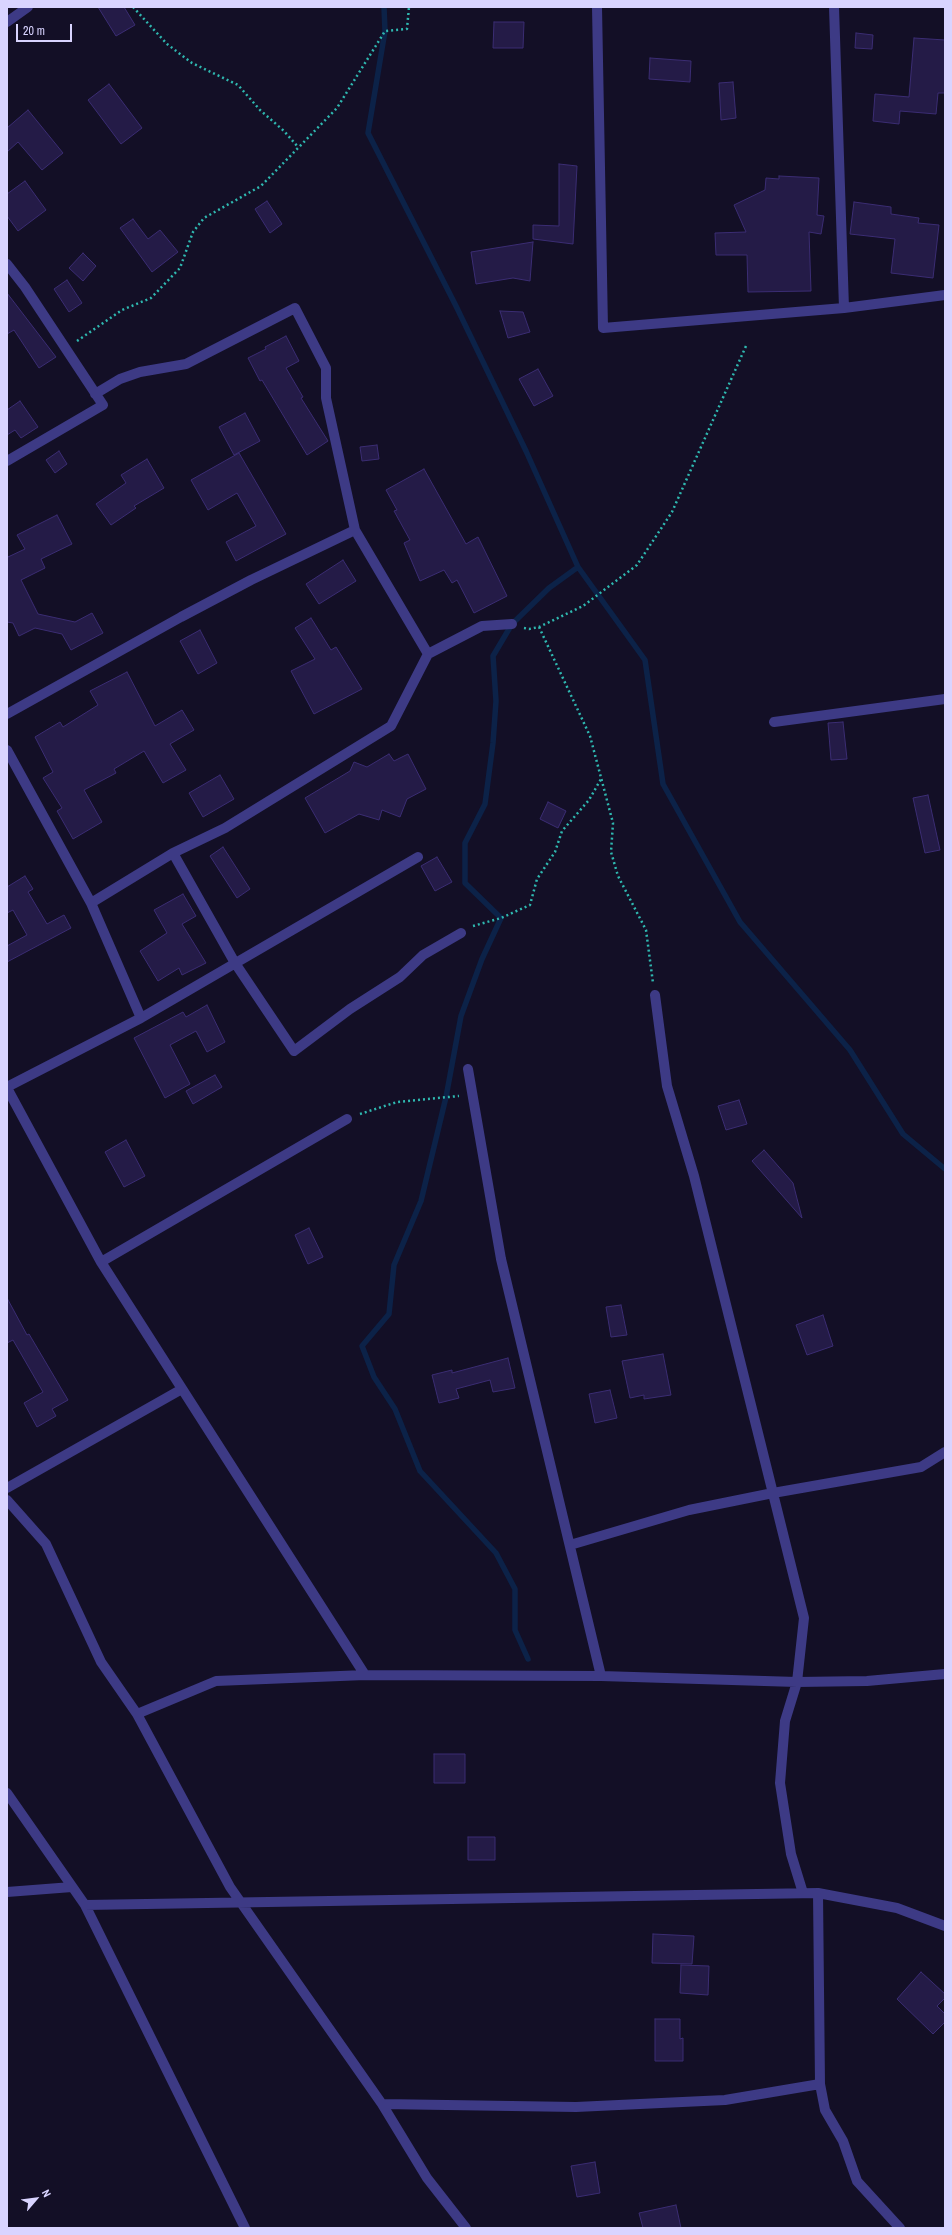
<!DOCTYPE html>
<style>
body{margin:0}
#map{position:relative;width:952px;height:2235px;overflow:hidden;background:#130f26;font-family:"Archivo Narrow",sans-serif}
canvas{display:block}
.frame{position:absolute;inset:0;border:8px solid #d9d4ff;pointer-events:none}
.north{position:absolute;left:16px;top:2179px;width:40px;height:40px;-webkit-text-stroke:3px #130f26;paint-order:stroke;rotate:62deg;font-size:11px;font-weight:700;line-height:16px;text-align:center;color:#d9d4ff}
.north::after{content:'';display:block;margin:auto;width:14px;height:18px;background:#d9d4ff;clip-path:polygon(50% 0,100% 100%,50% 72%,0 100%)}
.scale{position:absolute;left:16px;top:24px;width:56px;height:18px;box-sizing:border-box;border:2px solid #d9d4ff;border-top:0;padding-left:5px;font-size:12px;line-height:14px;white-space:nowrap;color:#d9d4ff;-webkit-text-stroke:3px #130f26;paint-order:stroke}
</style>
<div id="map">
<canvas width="952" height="2235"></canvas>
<div class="frame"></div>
<div class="north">N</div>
<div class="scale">20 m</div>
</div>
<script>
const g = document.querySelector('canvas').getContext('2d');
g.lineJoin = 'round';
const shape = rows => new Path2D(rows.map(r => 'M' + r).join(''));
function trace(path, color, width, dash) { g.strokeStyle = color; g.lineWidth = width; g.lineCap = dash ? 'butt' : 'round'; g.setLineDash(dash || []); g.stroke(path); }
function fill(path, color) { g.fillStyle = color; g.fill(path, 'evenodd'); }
trace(shape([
 [384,7,385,31,368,133,456,306,526,451,578,567,645,660,663,784,740,922,850,1050,903,1134,945,1169],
 [528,1659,515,1630,515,1589,496,1553,420,1471,395,1409,374,1377,362,1346,389,1314,394,1265,421,1201,446,1097,461,1016,482,959,501,918,465,883,465,843,485,804,493,743,496,701,493,656,512,624,549,588,578,567]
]), '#0c2248', 5.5);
const building = shape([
 [98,7,124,7,135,25,116,36,98,7],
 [494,22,524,22,523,48,493,48,494,22],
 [856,33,873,35,872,49,855,48,856,33],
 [914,38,945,40,945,93,938,93,936,114,900,111,899,124,873,121,875,94,909,97,914,38],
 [650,58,691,61,690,82,649,79,650,58],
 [733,82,736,118,721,120,719,83,733,82],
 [109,84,142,128,121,144,88,100,109,84],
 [28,110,63,153,42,170,18,142,7,152,7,128,28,110],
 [559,164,577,166,573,244,533,239,533,225,559,226,559,164],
 [779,176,819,178,817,215,824,216,821,234,809,232,811,291,748,292,747,255,716,255,715,233,746,232,734,205,765,190,766,178,779,179,779,176],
 [25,181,46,210,18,231,7,216,7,194,25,181],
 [267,201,282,224,270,233,255,209,267,201],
 [854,202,891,207,891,214,919,218,918,223,939,225,933,278,891,273,895,239,850,234,854,202],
 [133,219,148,239,160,230,178,252,152,272,120,228,133,219],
 [533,242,530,281,513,278,476,284,471,252,533,242],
 [83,253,96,266,83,281,69,268,83,253],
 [67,280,82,303,69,312,54,289,67,280],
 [7,293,56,357,39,368,14,330,7,334,7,293],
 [500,311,523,312,530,332,508,338,500,311],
 [286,336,299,361,286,368,303,397,301,398,328,441,307,455,262,380,260,381,248,358,266,349,265,347,286,336],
 [538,369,553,396,534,406,519,379,538,369],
 [20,401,38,427,21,438,15,430,7,435,7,410,20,401],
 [245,413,260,441,234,455,219,427,245,413],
 [377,445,379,459,362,461,360,447,377,445],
 [59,451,67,464,55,473,46,460,59,451],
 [239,453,286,534,236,561,226,542,256,526,237,493,208,510,191,480,239,453],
 [147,459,164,488,134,506,136,508,111,525,96,504,126,483,121,475,147,459],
 [424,469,466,544,478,537,507,596,474,613,457,580,452,583,444,570,420,581,404,543,410,540,394,511,397,510,386,490,424,469],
 [57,515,72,544,41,559,45,568,21,580,38,614,75,622,92,613,103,633,71,650,62,634,35,628,19,636,13,623,7,622,7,554,8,557,25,549,17,535,57,515],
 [343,560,356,581,319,604,306,584,343,560],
 [311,618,331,650,336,647,362,689,314,714,291,671,315,659,295,628,311,618],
 [200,630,217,663,198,674,180,641,200,630],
 [127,672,155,726,182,710,194,730,170,744,186,770,163,783,144,751,114,769,116,773,84,790,102,822,73,839,57,811,62,808,43,778,53,772,35,737,60,722,63,727,98,705,90,691,127,672],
 [843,722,847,759,831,760,828,723,843,722],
 [389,754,394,761,408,754,426,789,407,799,400,817,382,810,379,820,359,814,325,833,305,798,350,771,354,762,367,767,389,754],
 [220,775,234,799,203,817,189,793,220,775],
 [928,795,940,850,925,853,913,798,928,795],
 [548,802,566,811,558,828,540,819,548,802],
 [223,847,250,889,237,898,210,856,223,847],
 [437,857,452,882,435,891,421,866,437,857],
 [25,876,33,889,28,892,47,924,64,915,71,928,7,962,7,946,27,935,13,910,7,913,7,887,25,876],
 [183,894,196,916,182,924,206,963,182,975,179,968,158,981,140,951,167,933,154,910,183,894],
 [207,1005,225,1042,207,1052,196,1031,170,1045,190,1084,165,1098,134,1038,183,1012,186,1017,207,1005],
 [215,1075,222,1087,193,1104,186,1091,215,1075],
 [739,1100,747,1124,726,1130,718,1106,739,1100],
 [126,1140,145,1176,124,1187,105,1152,126,1140],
 [764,1150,793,1183,802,1218,752,1161,764,1150],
 [309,1228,323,1257,308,1264,295,1235,309,1228],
 [7,1298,27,1335,29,1334,68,1400,52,1409,56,1416,37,1427,24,1403,43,1392,13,1340,7,1343,7,1298],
 [621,1305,627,1335,611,1337,606,1307,621,1305],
 [823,1315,833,1346,807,1355,796,1325,823,1315],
 [663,1354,671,1395,644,1399,644,1395,630,1398,622,1361,663,1354],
 [508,1358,515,1388,493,1392,490,1380,456,1389,459,1398,439,1403,432,1375,452,1370,452,1373,508,1358],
 [610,1390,617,1418,595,1423,589,1394,610,1390],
 [434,1754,465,1754,465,1783,434,1783,434,1754],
 [468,1837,495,1837,495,1860,468,1860,468,1837],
 [653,1934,694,1936,692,1964,652,1963,653,1934],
 [681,1965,709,1966,708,1995,680,1993,681,1965],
 [921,1972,945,1994,945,1998,937,2006,945,2014,945,2022,933,2034,897,1999,921,1972],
 [655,2019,680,2019,680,2039,683,2038,683,2061,655,2061,655,2019],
 [595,2162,600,2193,577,2197,571,2166,595,2162],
 [676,2205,681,2228,643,2228,639,2213,676,2205]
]);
fill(building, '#241b47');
trace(building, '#3b2d73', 1);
trace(shape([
 [133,7,167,44,192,63,238,85,260,110,284,131,298,147],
 [77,341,122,310,151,298,180,268,193,232,204,218,261,186,337,108,385,31,407,29,409,7],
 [539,627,590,736,613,823,611,852,618,876,646,930,653,983],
 [524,628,529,629,539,627,583,606,637,565,672,512,746,346],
 [473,926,501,918,530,905,537,879,555,852,562,831,589,800,601,779],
 [360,1114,397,1102,459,1096]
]), '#2fb8b0', 2.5, [2, 3]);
trace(shape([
 [597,7,603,328,844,308,945,295],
 [834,7,844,308],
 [7,22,28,7],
 [7,264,25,287,103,405,7,461],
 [95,394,120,379,140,372,186,364,295,308,326,368,326,398,355,530,428,654],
 [7,714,181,617,251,580,355,530],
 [774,722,945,699],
 [7,750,91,903,141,1018],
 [173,853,235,963,294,1051,350,1009,400,977,423,955,461,933],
 [91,903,173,853,225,828,391,726,428,654,482,626,512,624],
 [655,995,667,1086,694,1176,804,1618,797,1682,785,1721,780,1783,791,1854,803,1893],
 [468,1069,501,1259,601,1676,797,1682,867,1681,945,1674],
 [7,1087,141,1018,418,857],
 [7,1088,101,1262,365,1675],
 [101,1262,347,1119],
 [7,1488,182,1389],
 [7,1500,46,1544,101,1662,137,1714,230,1887,382,2104,427,2178,466,2228],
 [570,1545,689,1510,773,1493,921,1467,945,1452],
 [137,1714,216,1681,365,1675,601,1676],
 [7,1793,85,1905,245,2228],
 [7,1892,72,1887],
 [818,1893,820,2084,825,2110,843,2141,857,2181,900,2228],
 [85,1905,818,1893,897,1908,945,1926],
 [382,2104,576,2107,725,2100,820,2084]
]), '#3d3a85', 10);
</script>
